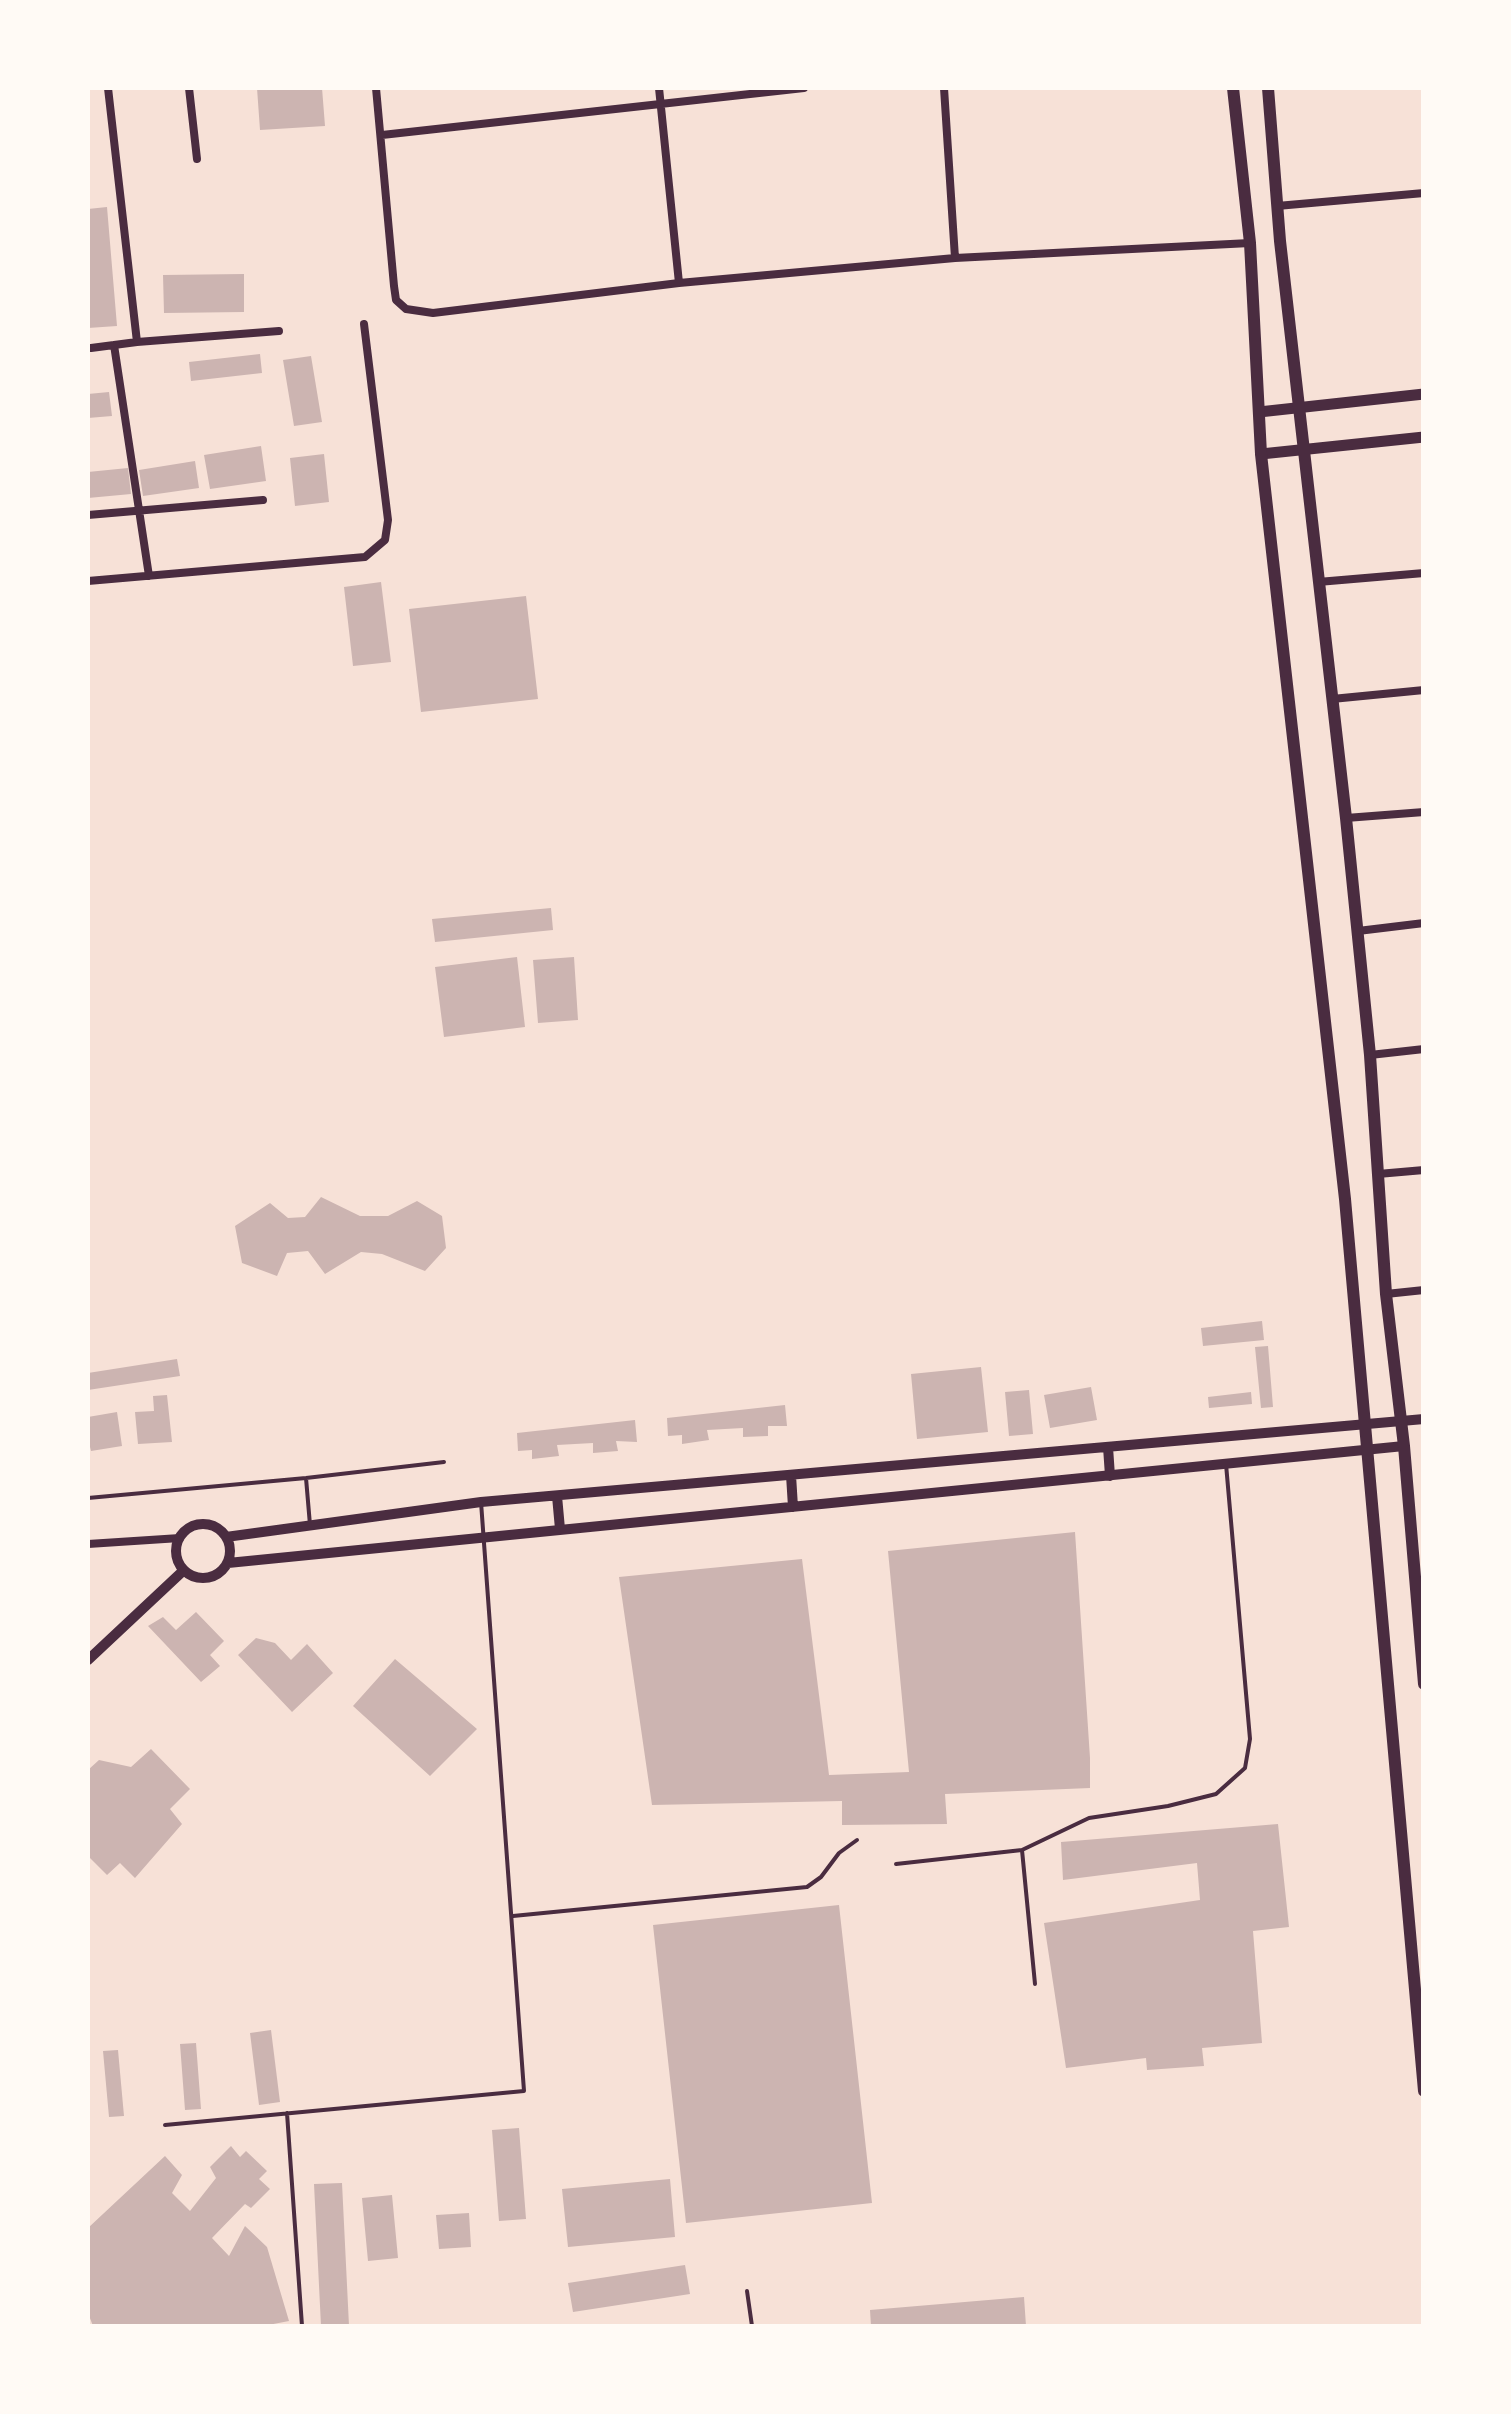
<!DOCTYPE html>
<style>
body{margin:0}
#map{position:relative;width:1511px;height:2414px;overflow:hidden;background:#f7e1d7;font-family:Mulish,sans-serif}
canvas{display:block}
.frame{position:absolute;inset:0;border:90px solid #fffaf5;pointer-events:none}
</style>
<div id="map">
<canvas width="1511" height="2414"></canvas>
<div class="frame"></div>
</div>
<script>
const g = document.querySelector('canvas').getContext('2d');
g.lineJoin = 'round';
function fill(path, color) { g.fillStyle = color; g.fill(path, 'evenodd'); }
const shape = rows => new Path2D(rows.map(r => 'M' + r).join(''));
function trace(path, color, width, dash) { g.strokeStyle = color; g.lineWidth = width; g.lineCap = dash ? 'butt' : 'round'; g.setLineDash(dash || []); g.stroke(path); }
fill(shape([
 [257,88,322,88,325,126,260,130],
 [107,207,117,326,88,328,88,209],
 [244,274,244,312,164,313,163,275],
 [260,354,262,373,191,381,189,362],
 [311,356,322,422,294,426,283,360],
 [109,392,112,416,88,418,88,394],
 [261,446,266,481,210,489,204,455],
 [324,454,329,502,295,506,290,458],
 [195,461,199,488,143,496,139,470],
 [128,468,131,494,88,498,88,472],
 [381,582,391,662,353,666,344,587],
 [526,596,538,699,421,712,409,609],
 [551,908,553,930,435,942,432,919],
 [517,957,525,1027,444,1037,435,967],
 [574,957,578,1020,538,1023,533,960],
 [321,1197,360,1216,388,1216,417,1201,442,1216,446,1248,425,1271,382,1254,361,1252,325,1274,308,1251,287,1253,277,1276,242,1263,235,1226,270,1203,288,1218,305,1217],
 [1262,1321,1264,1340,1203,1346,1201,1328],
 [1268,1346,1273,1407,1261,1408,1255,1347],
 [177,1359,180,1376,88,1390,88,1373],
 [981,1367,988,1432,917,1439,911,1374],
 [1091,1387,1097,1420,1050,1428,1044,1395],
 [1029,1390,1033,1434,1009,1436,1005,1392],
 [1251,1392,1252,1404,1209,1408,1208,1397],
 [167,1395,172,1442,138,1444,135,1412,154,1411,153,1396],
 [785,1405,787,1426,768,1426,768,1436,743,1437,743,1428,707,1430,709,1440,682,1444,682,1435,668,1436,667,1418],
 [117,1412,122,1446,91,1451,90,1447,88,1447,88,1417],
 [635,1420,637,1442,616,1441,618,1451,593,1453,593,1443,557,1445,559,1456,532,1459,532,1450,518,1451,517,1433],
 [1075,1532,1090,1758,1090,1788,945,1794,947,1824,842,1825,842,1801,652,1805,619,1577,802,1559,829,1775,909,1772,888,1551],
 [196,1612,224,1641,210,1655,220,1666,201,1682,148,1626,163,1617,176,1630],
 [256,1638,275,1643,291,1660,307,1644,333,1673,292,1712,238,1655],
 [395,1659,477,1729,430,1776,353,1706],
 [151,1749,190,1789,170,1809,182,1824,135,1878,120,1863,107,1875,88,1856,88,1796,90,1792,88,1790,88,1770,99,1760,131,1767],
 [1278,1824,1289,1927,1253,1931,1262,2043,1202,2048,1204,2066,1147,2070,1146,2058,1066,2068,1044,1923,1200,1900,1197,1863,1063,1880,1061,1842],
 [839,1905,872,2203,686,2223,653,1925],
 [271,2030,280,2102,259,2105,250,2033],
 [196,2043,201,2109,185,2110,180,2044],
 [118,2050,124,2116,109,2117,103,2051],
 [519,2128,526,2219,499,2221,492,2130],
 [231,2146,240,2157,246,2151,267,2171,259,2179,270,2189,251,2208,245,2204,212,2238,229,2256,245,2226,267,2247,289,2321,263,2326,93,2326,88,2313,88,2228,165,2156,182,2175,172,2193,190,2211,216,2178,210,2167],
 [670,2179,675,2237,568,2247,562,2189],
 [342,2183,349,2326,321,2326,314,2184],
 [392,2195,398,2258,368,2261,362,2198],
 [469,2213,471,2247,439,2249,436,2215],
 [685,2265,690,2294,573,2312,568,2283],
 [1024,2297,1026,2326,871,2326,870,2310]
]), '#ccb4b1');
trace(shape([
 [306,1478,310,1525],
 [88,1498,306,1478,444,1462],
 [1022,1850,1035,1984],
 [896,1864,1022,1850,1089,1818,1168,1806,1216,1794,1245,1768,1250,1739,1226,1464],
 [513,1916,807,1887,821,1877,839,1853,857,1840],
 [287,2113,302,2326],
 [165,2125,524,2091,481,1502],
 [747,2291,752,2326]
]), '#4a2c40', 4);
trace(shape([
 [189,88,197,159],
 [376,88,394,286,396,300,406,309,433,313,679,283,955,258,1250,243],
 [659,88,679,283],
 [944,88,955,258],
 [382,135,804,88],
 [1277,206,1424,193],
 [137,342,279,331],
 [114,345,149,576],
 [91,348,137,342,108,88],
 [88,515,263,500],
 [88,581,365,557,385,540,388,520,364,324],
 [1318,582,1424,573],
 [1332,699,1424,690],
 [1346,818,1424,812],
 [1358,931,1424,923],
 [1370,1055,1424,1049],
 [1378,1174,1424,1170],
 [1386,1294,1424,1290],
 [88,1544,180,1538]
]), '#4a2c40', 8);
trace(shape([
 [1108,1447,1110,1476],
 [791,1475,793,1507],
 [557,1496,560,1529],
 '176 1551a27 27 0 1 1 54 0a27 27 0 1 1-54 0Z',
 [226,1537,481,1502,1424,1419],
 [228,1563,1404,1446],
 [88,1660,184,1570]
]), '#4a2c40', 10);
trace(shape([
 [1259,412,1424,394],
 [1261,454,1424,437]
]), '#4a2c40', 11);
trace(shape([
 [1233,88,1250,243,1261,454,1345,1199,1424,2091],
 [1268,88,1280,241,1346,818,1370,1055,1386,1294,1404,1446,1424,1684]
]), '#4a2c40', 12);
</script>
